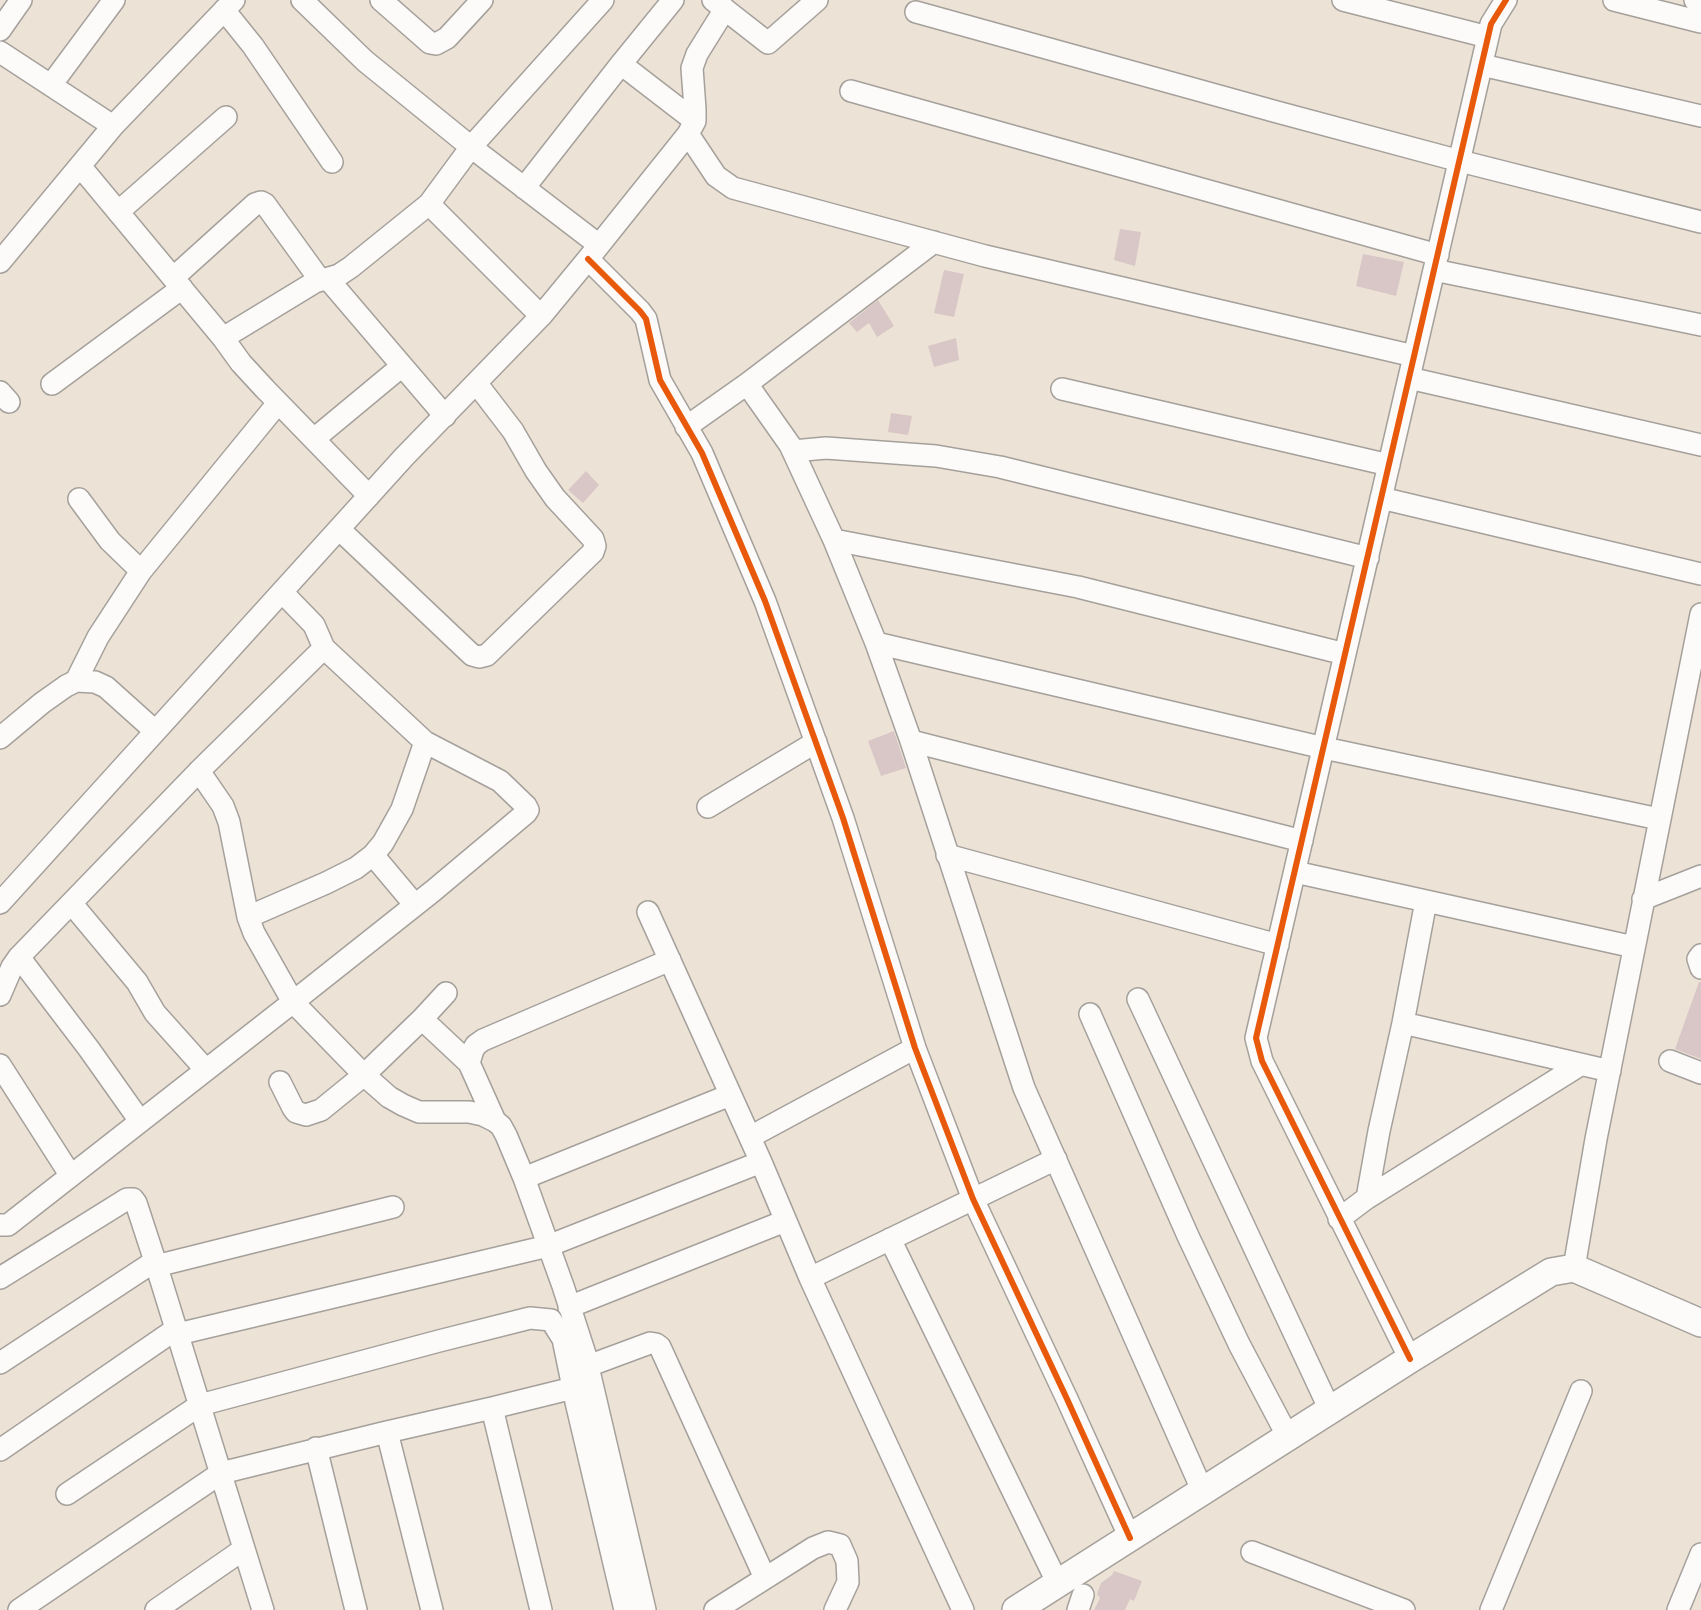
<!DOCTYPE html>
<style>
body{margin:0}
canvas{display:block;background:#ece3d6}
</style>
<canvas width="1701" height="1610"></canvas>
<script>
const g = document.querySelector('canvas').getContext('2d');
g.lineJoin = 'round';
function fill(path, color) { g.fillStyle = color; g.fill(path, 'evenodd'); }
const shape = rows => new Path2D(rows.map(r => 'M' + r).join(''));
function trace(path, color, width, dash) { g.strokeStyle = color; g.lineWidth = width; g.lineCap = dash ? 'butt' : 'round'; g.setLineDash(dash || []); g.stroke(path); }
fill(shape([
 [1120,229,1141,232,1135,266,1114,260],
 [1363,254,1404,262,1396,296,1356,286],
 [944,270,964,274,954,317,934,313],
 [878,300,894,326,877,337,869,323,857,332,849,323],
 [956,338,959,360,934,367,928,346],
 [891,413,912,416,908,435,888,432],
 [586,471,599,485,583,503,568,490],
 [894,731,906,768,881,776,868,741],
 [1699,982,1701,982,1701,1059,1675,1049],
 [1114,1571,1142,1581,1134,1601,1130,1599,1125,1610,1094,1610,1100,1598,1097,1594,1101,1583,1112,1575]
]), '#d9c6c6');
const minor = shape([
 [302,0,365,61,386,78,471,147,599,245],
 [381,0,430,43,436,44,447,38,482,0],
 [713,0,768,43,817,0],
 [1343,0,1488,37],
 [1614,0,1701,22],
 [1695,0,1701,8],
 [224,10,253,46,332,162],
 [916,12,1277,112,1460,161,1701,222],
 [0,30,21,0],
 [0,52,113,126],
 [621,64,695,121],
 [1482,65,1701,116],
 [51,85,114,0],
 [851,91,1438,255],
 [688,134,716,176,733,188,985,256,1414,356],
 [80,166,223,338,241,363,265,389,369,496],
 [524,188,621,64,673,0],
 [429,204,541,316],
 [118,212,226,117],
 [588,259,640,311,646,319,660,380,702,453,765,601,843,818,915,1048,973,1199,1067,1399,1130,1538],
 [0,262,113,126,234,0],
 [1434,270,1701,325],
 [173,278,255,204,261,202,265,204,320,280],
 [328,279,445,416],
 [223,338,315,282,339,275,351,267,429,204,471,147,603,0],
 [1409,378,1701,445],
 [52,384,182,288],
 [747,384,790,445,834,540,876,643,911,741,1024,1088,1203,1492],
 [1062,389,1389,465],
 [0,392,9,402],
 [686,427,747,384,934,242],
 [314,439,402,366],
 [793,451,826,448,936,456,1000,467,1368,558],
 [1381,498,1701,574],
 [79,499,110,541,141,571],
 [339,529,472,655,479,657,487,655,593,552,595,546,593,539,555,498,536,471,513,431,477,384],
 [834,540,1078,587,1345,654],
 [876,643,1324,748,1659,819],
 [76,681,98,637,141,571,278,403],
 [0,738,42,703,66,686,76,681,95,682,106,687,155,731],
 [911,741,1302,841],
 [199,771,223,806,229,822,248,917,254,933,293,1002,364,1075,389,1097,403,1105,419,1112,469,1112,483,1115,495,1121,501,1126,506,1135,524,1178,563,1286,585,1354,645,1610],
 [708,807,816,742],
 [373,855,415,905],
 [947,855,1278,945],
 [1295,872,1634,947],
 [1643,899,1701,876],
 [0,903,404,457,541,316,588,259,688,134,695,121,695,109,692,68,697,54,725,9],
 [72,904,137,982,155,1013,206,1070],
 [648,912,761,1162,810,1278,963,1610],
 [248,917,326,883,356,868,373,855,383,843,402,809,425,742],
 [1701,955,1698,959,1701,968],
 [19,957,89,1049,140,1121],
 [0,995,12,967,19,957,199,771,324,648],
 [1138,999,1330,1410],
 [1090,1014,1188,1236,1239,1344,1288,1437],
 [422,1019,469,1063],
 [1403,1023,1610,1071],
 [1670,1061,1701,1073],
 [0,1065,71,1176],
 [280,1082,293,1108,296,1112,306,1115,321,1110,364,1075,422,1019,446,993],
 [495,1121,469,1063,473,1050,476,1045,483,1040,670,960],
 [750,1137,915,1048],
 [524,1178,730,1095],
 [1367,1198,1580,1065],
 [1339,1219,1367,1198,1379,1131,1403,1023,1426,901],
 [0,1225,8,1225,293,1002,433,891,526,813,528,810,526,806,500,781,425,742,324,648,314,625,282,592],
 [890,1239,1058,1584],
 [156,1266,393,1207],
 [1574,1268,1596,1139,1701,614],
 [0,1278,127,1199,133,1199,136,1203,155,1261,263,1610],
 [810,1278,1056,1159],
 [569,1307,785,1221],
 [178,1334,548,1246,761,1162],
 [1410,1359,1262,1061,1256,1038,1491,24,1506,0],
 [0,1363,155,1261],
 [588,1366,650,1343,656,1344,660,1347,765,1578],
 [492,1408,541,1610],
 [387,1432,492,1408,573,1388],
 [316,1448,356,1610],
 [0,1450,176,1329],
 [67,1494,200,1405,439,1341,530,1318,551,1320,563,1339,576,1402,625,1610],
 [1252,1552,1404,1610],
 [19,1610,221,1473,387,1432,432,1610],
 [156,1610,244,1549],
 [715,1610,813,1548,828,1542,840,1545,847,1561,848,1582,835,1610],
 [1078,1610,1083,1595],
 [1491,1610,1581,1391],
 [1678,1610,1701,1554]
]);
const tertiary = shape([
 [1016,1610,1410,1359,1551,1272,1574,1268,1701,1323]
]);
trace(minor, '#a5a09b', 24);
trace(tertiary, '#a5a09b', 30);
trace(minor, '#fcfbf9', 21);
trace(tertiary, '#fcfbf9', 27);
trace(shape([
 [588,259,640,311,646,319,660,380,702,453,765,601,843,818,915,1048,973,1199,1067,1399,1130,1538],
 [1410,1359,1262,1061,1256,1038,1491,24,1506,0]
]), '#e8590c', 6);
</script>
